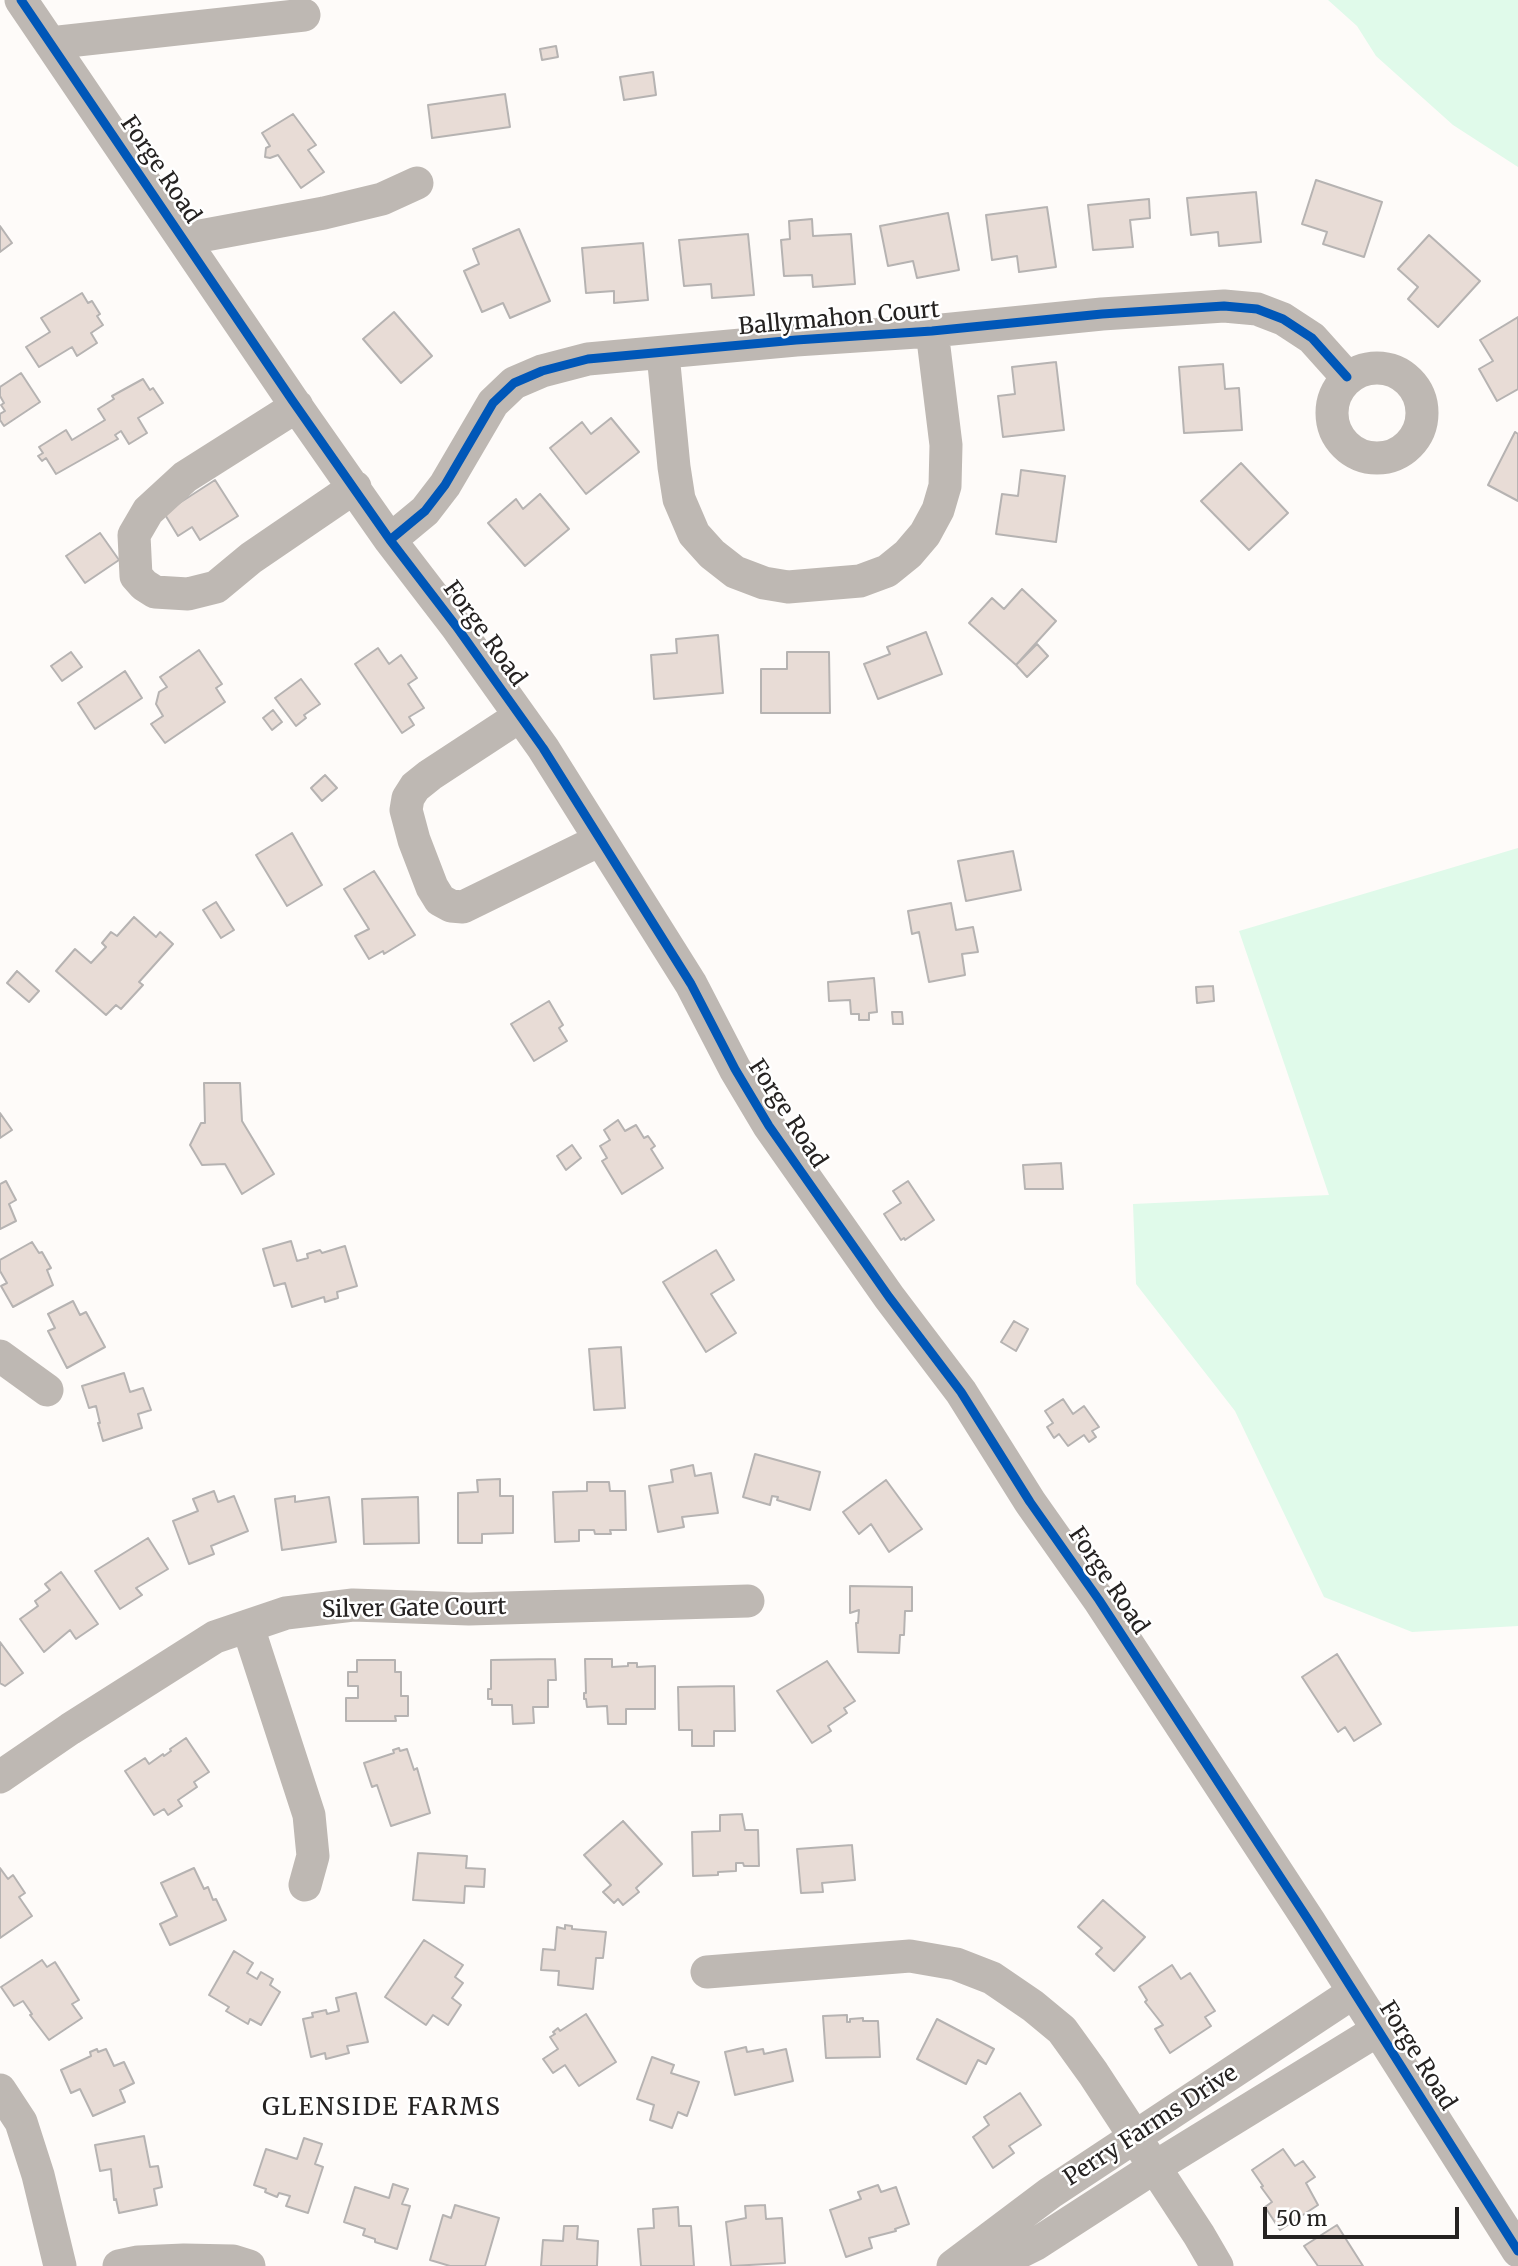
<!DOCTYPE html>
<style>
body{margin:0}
#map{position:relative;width:1518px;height:2266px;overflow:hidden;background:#fefbf9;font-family:Merriweather,serif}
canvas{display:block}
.scale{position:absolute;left:1263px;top:2207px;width:196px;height:32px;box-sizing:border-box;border:4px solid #252221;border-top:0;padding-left:9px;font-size:21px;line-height:24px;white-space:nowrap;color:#252221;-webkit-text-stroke:5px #fff;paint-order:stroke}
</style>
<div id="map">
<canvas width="1518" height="2266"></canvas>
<div class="scale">50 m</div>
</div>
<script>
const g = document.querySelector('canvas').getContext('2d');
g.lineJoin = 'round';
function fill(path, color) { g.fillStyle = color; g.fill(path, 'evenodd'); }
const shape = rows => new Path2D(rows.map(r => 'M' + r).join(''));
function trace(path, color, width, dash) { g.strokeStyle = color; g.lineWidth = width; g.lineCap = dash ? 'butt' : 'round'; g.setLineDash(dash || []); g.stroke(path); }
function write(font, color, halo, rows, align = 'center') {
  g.font = font + ' Merriweather,serif'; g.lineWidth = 5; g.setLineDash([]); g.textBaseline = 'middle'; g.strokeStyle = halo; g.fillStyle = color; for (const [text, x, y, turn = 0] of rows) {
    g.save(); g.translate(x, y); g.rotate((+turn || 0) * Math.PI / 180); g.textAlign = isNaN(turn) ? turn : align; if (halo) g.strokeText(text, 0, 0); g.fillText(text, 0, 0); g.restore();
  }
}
fill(shape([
 [1328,0,1518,0,1518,167,1453,125,1376,56,1357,26],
 [1518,848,1518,1626,1412,1632,1324,1597,1235,1411,1136,1284,1133,1204,1329,1195,1239,931]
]), '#e0faea');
const building = shape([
 [556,46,558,57,542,60,540,49,556,46],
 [653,72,656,95,624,100,620,77,653,72],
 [505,94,510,127,432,138,428,105,505,94],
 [293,114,316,145,308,150,324,172,301,188,278,155,270,158,265,157,266,148,270,146,262,133,293,114],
 [1316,180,1382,202,1364,257,1323,244,1327,232,1302,224,1316,180],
 [1256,192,1261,242,1219,246,1218,232,1191,235,1187,198,1256,192],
 [1149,199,1150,218,1130,220,1133,247,1093,250,1088,205,1149,199],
 [1047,207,1056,267,1019,272,1017,256,992,260,986,215,1047,207],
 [948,213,959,270,917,278,913,261,888,266,880,226,948,213],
 [812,219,813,236,851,234,855,284,813,287,812,275,784,276,781,240,790,239,789,221,812,219],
 [0,226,12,243,0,252,0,226],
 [519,229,550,301,510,318,503,303,482,312,464,271,479,264,473,249,519,229],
 [748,234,754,295,712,298,711,284,684,286,679,240,748,234],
 [1429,235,1480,281,1438,327,1408,299,1418,287,1398,269,1429,235],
 [643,243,648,300,614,303,614,291,586,293,582,248,643,243],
 [82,293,88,303,92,301,100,314,97,316,103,325,91,333,97,343,77,356,72,347,39,367,26,347,50,332,41,318,82,293],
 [394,312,432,356,401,383,363,339,394,312],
 [1518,317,1518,389,1497,401,1479,369,1493,361,1480,340,1518,317],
 [1056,362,1064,430,1003,437,998,396,1015,394,1012,367,1056,362],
 [1223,364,1225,389,1239,388,1242,430,1184,433,1179,367,1223,364],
 [21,373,40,402,4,426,0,420,0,414,5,411,1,405,4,403,0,396,0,387,21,373],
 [143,379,150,390,153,388,163,403,138,418,147,433,129,444,121,431,115,435,118,439,56,474,46,458,42,461,38,456,43,453,39,447,66,430,72,440,105,420,98,409,114,399,112,396,143,379],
 [611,418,639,452,586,494,550,448,582,422,591,434,611,418],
 [1515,432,1518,434,1518,501,1488,485,1515,432],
 [1241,463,1288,513,1249,550,1201,501,1241,463],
 [1021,470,1065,476,1056,542,996,534,1002,494,1018,496,1021,470],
 [215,480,238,516,200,540,192,527,178,536,164,513,215,480],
 [540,494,569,529,525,566,488,523,516,499,523,509,540,494],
 [100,533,119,560,85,583,66,556,100,533],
 [1022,589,1056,621,1016,665,969,623,992,598,1004,609,1022,589],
 [926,632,942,674,878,699,864,664,890,654,887,647,926,632],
 [718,635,723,693,654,699,651,655,677,653,676,639,718,635],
 [1037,644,1048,656,1027,677,1016,665,1037,644],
 [378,648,389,664,401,655,417,678,408,684,424,708,409,717,414,725,402,733,355,664,378,648],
 [199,650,222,684,216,688,225,702,165,743,151,724,163,716,156,704,159,692,167,687,160,677,199,650],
 [71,652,82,667,62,681,51,666,71,652],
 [787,652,829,652,830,713,761,713,761,669,787,669,787,652],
 [125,671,142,698,95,729,78,703,125,671],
 [301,679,320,704,304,715,306,718,296,726,275,698,301,679],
 [273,710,282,722,272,730,263,718,273,710],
 [325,775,337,788,322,801,311,788,325,775],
 [292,833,322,885,287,906,256,855,292,833],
 [1013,851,1021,890,966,901,958,861,1013,851],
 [374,871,415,935,384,954,383,951,369,959,355,936,369,929,344,889,374,871],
 [216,902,234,930,221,938,203,910,216,902],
 [951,903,956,930,973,927,978,952,962,954,965,975,929,982,919,932,912,934,908,911,951,903],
 [134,917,156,937,160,932,173,944,139,982,143,985,121,1009,116,1005,106,1015,56,971,75,949,91,963,106,947,102,943,111,932,117,936,134,917],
 [17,971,39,991,29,1002,7,983,17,971],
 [874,978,877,1012,869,1013,869,1020,859,1020,859,1014,851,1014,850,1000,829,1001,828,982,874,978],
 [1213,986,1214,1001,1197,1003,1196,987,1213,986],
 [549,1001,563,1025,559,1028,567,1041,534,1061,511,1024,549,1001],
 [892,1012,902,1012,903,1024,893,1024,892,1012],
 [204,1083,240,1083,242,1121,274,1174,242,1194,225,1164,202,1165,190,1145,201,1123,205,1123,204,1083],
 [0,1113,12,1130,0,1138,0,1113],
 [618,1120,625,1131,636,1125,644,1138,648,1136,655,1146,651,1149,663,1168,622,1194,602,1161,607,1158,600,1146,610,1140,604,1130,618,1120],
 [572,1145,581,1158,566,1170,557,1156,572,1145],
 [1061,1163,1063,1189,1025,1189,1023,1165,1061,1163],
 [6,1181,16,1200,9,1204,16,1221,0,1229,0,1184,6,1181],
 [908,1181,934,1220,905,1240,904,1238,901,1240,884,1214,901,1203,893,1191,908,1181],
 [291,1241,297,1261,308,1258,307,1254,320,1250,322,1253,345,1246,357,1286,337,1292,338,1298,325,1302,324,1297,292,1307,285,1283,274,1286,263,1249,291,1241],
 [32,1242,39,1253,42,1252,51,1268,47,1270,53,1285,13,1307,1,1286,7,1283,0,1271,0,1260,32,1242],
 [716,1250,734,1280,711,1294,736,1333,706,1352,663,1282,716,1250],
 [73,1301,80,1315,86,1312,105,1347,67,1368,48,1331,55,1328,48,1314,73,1301],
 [1014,1321,1028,1329,1016,1351,1001,1342,1014,1321],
 [621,1347,625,1408,594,1410,589,1349,621,1347],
 [124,1373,130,1392,143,1388,151,1410,138,1414,142,1428,103,1441,98,1423,100,1423,96,1406,89,1408,82,1386,124,1373],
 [1063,1399,1073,1414,1084,1406,1099,1427,1092,1431,1096,1437,1089,1442,1084,1435,1068,1446,1059,1434,1054,1438,1047,1427,1053,1423,1045,1411,1063,1399],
 [755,1454,820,1472,810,1510,777,1500,778,1497,772,1496,770,1505,743,1497,755,1454],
 [693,1465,695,1476,711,1473,718,1513,682,1517,684,1527,658,1532,649,1486,673,1482,671,1470,693,1465],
 [500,1479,500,1496,513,1496,513,1533,482,1534,482,1543,458,1543,458,1493,478,1492,477,1480,500,1479],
 [886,1480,922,1529,889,1552,871,1524,859,1534,843,1512,886,1480],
 [587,1482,609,1482,610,1491,625,1491,626,1530,610,1530,611,1534,595,1534,594,1530,579,1530,579,1541,555,1542,553,1492,587,1491,587,1482],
 [214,1491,218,1502,234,1496,248,1531,211,1546,214,1554,189,1564,173,1521,198,1511,193,1499,214,1491],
 [295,1496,295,1502,329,1497,336,1542,282,1550,275,1499,295,1496],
 [418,1497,419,1543,364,1544,362,1499,418,1497],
 [148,1538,168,1569,136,1588,142,1595,120,1609,95,1571,148,1538],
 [61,1572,98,1624,76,1639,70,1630,44,1652,20,1619,38,1606,35,1601,50,1590,45,1584,61,1572],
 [850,1586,912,1587,912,1611,905,1611,904,1635,900,1635,899,1653,858,1652,856,1623,858,1623,859,1610,850,1613,850,1586],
 [0,1642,23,1673,5,1686,0,1683,0,1642],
 [1337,1654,1381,1724,1354,1741,1345,1727,1338,1732,1302,1677,1337,1654],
 [555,1659,556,1680,548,1680,548,1707,533,1707,534,1723,513,1724,512,1705,492,1705,492,1699,488,1699,488,1689,491,1689,491,1660,555,1659],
 [585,1659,612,1659,612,1667,628,1666,628,1663,637,1663,637,1667,655,1666,655,1709,626,1709,626,1724,608,1724,607,1706,587,1707,586,1699,584,1699,584,1693,586,1693,585,1659],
 [357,1660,395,1660,395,1672,401,1672,401,1696,408,1696,408,1716,395,1716,396,1721,346,1721,346,1698,358,1698,358,1686,348,1686,348,1672,357,1672,357,1660],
 [827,1661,855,1701,844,1708,847,1713,828,1726,831,1731,812,1743,777,1691,827,1661],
 [734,1686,735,1731,714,1731,714,1746,692,1746,692,1730,679,1730,678,1687,734,1686],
 [186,1738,209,1772,194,1782,197,1787,178,1800,182,1806,168,1815,164,1809,154,1815,125,1771,145,1758,149,1764,163,1754,164,1756,171,1751,170,1749,186,1738],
 [399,1748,400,1751,407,1749,414,1770,417,1768,430,1813,391,1826,377,1785,372,1787,364,1763,394,1753,393,1750,399,1748],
 [742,1814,745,1830,758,1830,759,1866,744,1866,743,1863,736,1863,736,1871,718,1872,718,1875,693,1876,692,1832,720,1831,720,1815,742,1814],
 [623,1821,662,1864,636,1888,639,1892,623,1905,618,1899,614,1903,603,1892,611,1885,584,1855,623,1821],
 [852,1845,855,1880,822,1883,823,1892,801,1893,797,1849,852,1845],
 [418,1853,467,1856,466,1868,485,1869,484,1887,465,1886,464,1903,413,1900,418,1853],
 [0,1868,8,1879,13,1875,25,1893,19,1897,32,1916,0,1938,0,1868],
 [194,1868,204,1889,208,1887,213,1900,216,1899,226,1920,170,1945,160,1924,177,1916,161,1883,194,1868],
 [1103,1900,1145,1937,1114,1971,1096,1954,1102,1948,1078,1927,1103,1900],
 [565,1925,572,1926,572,1929,606,1932,603,1958,596,1958,593,1989,558,1985,559,1971,541,1970,543,1949,555,1950,557,1927,565,1929,565,1925],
 [424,1940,463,1965,455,1977,463,1983,452,1998,461,2005,448,2025,433,2015,426,2025,385,1997,424,1940],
 [234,1951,253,1963,247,1973,257,1979,261,1972,273,1979,270,1985,280,1992,261,2025,250,2019,248,2024,226,2011,229,2007,209,1995,234,1951],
 [42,1960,47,1967,55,1962,79,2000,72,2004,82,2018,49,2040,30,2015,32,2014,23,2001,14,2006,1,1987,42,1960],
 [1172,1965,1181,1979,1190,1973,1215,2011,1205,2017,1211,2026,1170,2053,1155,2029,1163,2025,1145,2002,1147,2000,1139,1987,1172,1965],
 [356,1993,368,2042,347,2046,349,2053,326,2059,325,2053,311,2057,303,2019,313,2017,312,2013,326,2010,327,2014,339,2011,336,1998,356,1993],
 [586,2014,616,2062,579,2086,565,2065,553,2073,543,2059,558,2049,550,2037,555,2034,553,2032,558,2028,560,2031,586,2014],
 [847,2015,847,2022,850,2022,850,2019,863,2018,863,2021,878,2021,880,2057,826,2058,823,2016,847,2015],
 [937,2019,994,2049,986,2064,978,2060,966,2084,917,2059,937,2019],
 [746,2047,747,2052,763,2049,764,2054,786,2049,793,2081,735,2095,725,2052,746,2047],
 [97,2049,98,2052,106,2049,114,2066,124,2062,134,2083,120,2090,125,2102,93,2116,80,2089,71,2093,61,2070,91,2056,90,2052,97,2049],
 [652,2057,674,2065,671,2073,699,2082,687,2116,678,2112,672,2128,650,2120,654,2105,637,2099,652,2057],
 [1020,2093,1041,2125,1009,2146,1014,2153,993,2168,973,2137,989,2125,984,2117,1020,2093],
 [144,2136,150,2167,158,2166,162,2187,154,2189,157,2205,119,2213,116,2199,114,2200,111,2169,100,2171,95,2145,144,2136],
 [304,2138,322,2144,315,2164,323,2167,308,2213,286,2206,290,2196,279,2193,277,2197,265,2192,266,2189,254,2185,266,2149,297,2159,304,2138],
 [1283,2149,1295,2166,1303,2161,1315,2177,1306,2183,1318,2205,1280,2230,1265,2207,1272,2202,1261,2187,1263,2186,1252,2170,1283,2149],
 [393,2184,408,2189,402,2204,410,2206,397,2249,375,2242,375,2239,363,2235,365,2229,344,2222,355,2187,389,2198,393,2184],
 [878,2185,881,2192,896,2187,909,2224,895,2229,896,2231,869,2238,872,2248,846,2257,830,2210,861,2199,858,2192,878,2185],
 [455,2205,499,2218,485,2266,450,2266,430,2260,443,2215,451,2218,455,2205],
 [765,2205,766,2219,782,2218,785,2263,731,2266,726,2222,746,2218,745,2206,765,2205],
 [678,2207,679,2226,691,2226,694,2266,641,2266,638,2229,654,2228,653,2209,678,2207],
 [1337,2225,1363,2266,1318,2266,1304,2246,1337,2225],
 [564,2226,578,2226,577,2239,598,2241,597,2266,541,2266,543,2240,563,2241,564,2226]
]);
fill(building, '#e8dcd6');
trace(building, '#b6b3b2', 2);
trace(shape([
 [21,0,292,400,390,540,456,626,543,748,691,984,735,1069,769,1126,889,1297,961,1392,1030,1502,1099,1600,1309,1921,1518,2251],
 [50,43,304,15],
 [184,239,324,213,382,199,417,183],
 [663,354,674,467,679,499,694,534,712,554,735,572,764,583,788,587,860,581,887,571,908,554,925,534,938,510,945,486,946,445,932,331],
 '1332 413a45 45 0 1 1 90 0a45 45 0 1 1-90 0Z',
 [297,406,185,477,148,511,134,535,136,576,144,585,155,592,188,594,216,587,251,558,355,487],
 [390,540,425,511,445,485,493,403,514,383,542,371,588,359,796,340,932,331,1102,314,1224,306,1257,309,1283,319,1312,338,1347,377],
 [520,716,430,775,415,787,408,798,406,810,414,840,432,887,440,900,451,906,463,907,600,840],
 [0,1356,47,1390],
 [248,1627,309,1815,313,1856,305,1885],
 [0,1777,70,1729,215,1637,286,1613,353,1605,469,1609,748,1601],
 [707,1972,910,1956,956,1964,992,1978,1033,2006,1062,2030,1093,2073,1199,2235,1217,2266],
 [0,2090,21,2122,38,2175,60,2266],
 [119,2266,138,2262,184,2260,233,2261,249,2266],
 [953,2266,1050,2193,1354,1992],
 [992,2266,1036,2244,1155,2167,1378,2030]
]), '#beb8b3', 33);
trace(shape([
 [21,0,292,400,390,540,456,626,543,748,691,984,735,1069,769,1126,889,1297,961,1392,1030,1502,1099,1600,1309,1921,1518,2251],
 [390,540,425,511,445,485,493,403,514,383,542,371,588,359,796,340,932,331,1102,314,1224,306,1257,309,1283,319,1312,338,1347,377]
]), '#0057b8', 9);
write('23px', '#252221', '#fff', [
 ["Forge Road",160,170,56],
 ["Ballymahon Court",839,319,-5],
 ["Forge Road",484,634,54],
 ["Forge Road",787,1114,57],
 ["Forge Road",1108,1581,56],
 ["Silver Gate Court",414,1609,-1],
 ["Forge Road",1417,2056,58],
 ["Perry Farms Drive",1151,2126,-33]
]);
g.letterSpacing = '2px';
write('24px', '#252221', '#fff', [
 ["GLENSIDE FARMS",382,2108]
]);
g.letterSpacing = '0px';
</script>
